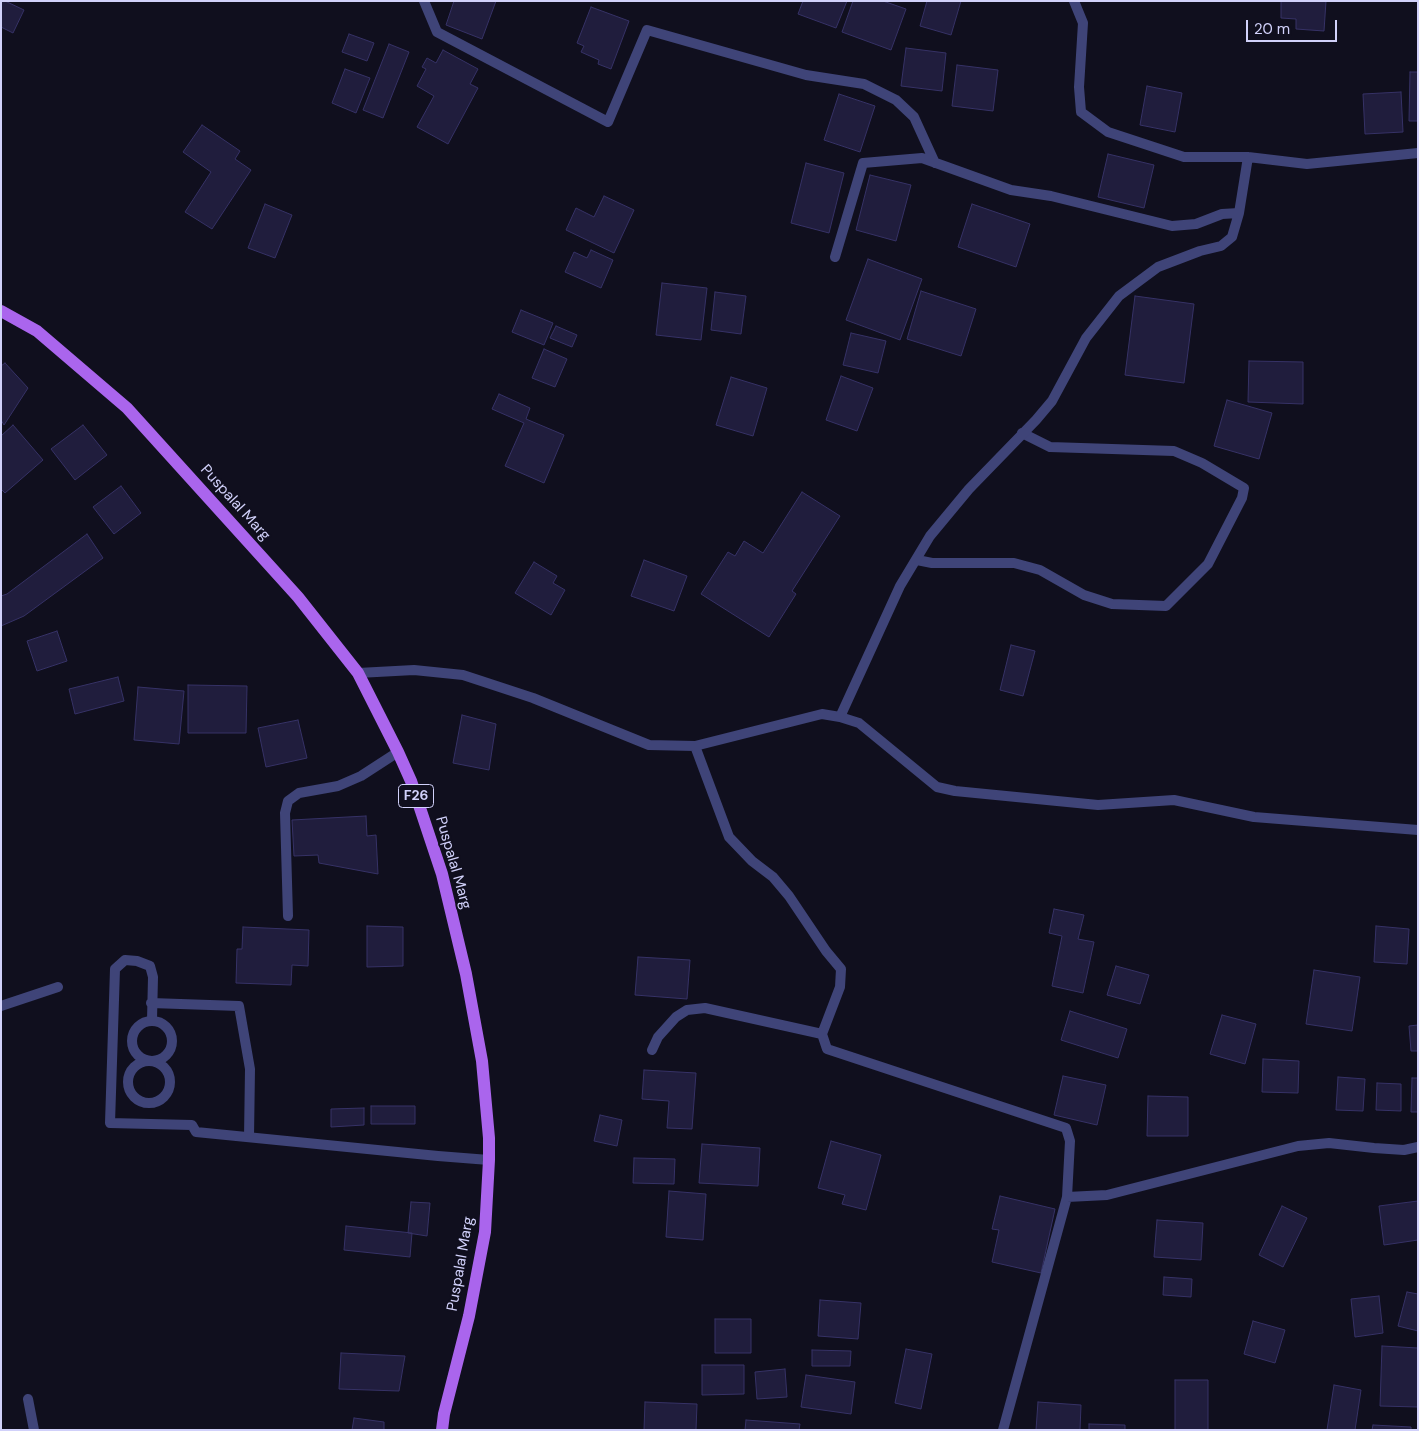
<!DOCTYPE html>
<style>
body{margin:0}
#map{position:relative;width:1419px;height:1431px;overflow:hidden;background:#100f1e;font-family:"DM Sans",sans-serif}
canvas{display:block}
.frame{position:absolute;inset:0;border:2px solid #d1d1fa;pointer-events:none}
.scale{position:absolute;left:1246px;top:20px;width:91px;height:22px;box-sizing:border-box;border:2px solid #d1d1fa;border-top:0;padding-left:6px;font-size:15px;line-height:18px;white-space:nowrap;color:#d1d1fa;-webkit-text-stroke:4px #100f1e;paint-order:stroke}
</style>
<div id="map">
<canvas width="1419" height="1431"></canvas>
<div class="frame"></div>
<div class="scale">20 m</div>
</div>
<script>
const g = document.querySelector('canvas').getContext('2d');
g.lineJoin = 'round';
function fill(path, color) { g.fillStyle = color; g.fill(path, 'evenodd'); }
const shape = rows => new Path2D(rows.map(r => 'M' + r).join(''));
function trace(path, color, width, dash) { g.strokeStyle = color; g.lineWidth = width; g.lineCap = dash ? 'butt' : 'round'; g.setLineDash(dash || []); g.stroke(path); }
function write(font, color, halo, rows, align = 'center') {
  g.font = font + ' "DM Sans",sans-serif'; g.lineWidth = 4; g.setLineDash([]); g.textBaseline = 'middle'; g.strokeStyle = halo; g.fillStyle = color; for (const [text, x, y, turn = 0] of rows) {
    g.save(); g.translate(x, y); g.rotate((+turn || 0) * Math.PI / 180); g.textAlign = isNaN(turn) ? turn : align; if (halo) g.strokeText(text, 0, 0); g.fillText(text, 0, 0); g.restore();
  }
}
const building = shape([
 [1,1,5,1,24,10,13,33,1,27,1,1],
 [454,1,496,1,482,39,446,25,454,1],
 [803,1,847,1,836,28,798,14,803,1],
 [853,1,883,1,906,9,891,50,842,32,853,1],
 [927,1,961,1,951,35,920,26,927,1],
 [1281,1,1326,1,1324,31,1296,29,1296,19,1281,18,1281,1],
 [591,7,629,21,611,69,598,64,599,60,581,52,584,46,577,43,591,7],
 [349,34,374,43,367,61,342,52,349,34],
 [389,44,409,52,383,118,363,110,389,44],
 [906,48,946,53,942,91,901,86,906,48],
 [443,50,478,69,470,84,478,88,448,144,417,127,434,96,417,86,426,69,422,67,427,58,436,63,443,50],
 [957,65,998,70,993,111,952,106,957,65],
 [345,69,370,78,356,113,332,103,345,69],
 [1410,72,1418,72,1418,121,1409,121,1410,72],
 [1147,86,1182,93,1175,132,1140,125,1147,86],
 [1401,92,1403,132,1365,134,1363,94,1401,92],
 [839,94,875,106,860,152,824,140,839,94],
 [202,125,240,151,235,159,251,170,212,229,185,212,211,172,183,152,202,125],
 [1108,154,1154,165,1144,208,1098,197,1108,154],
 [806,163,844,173,829,233,791,223,806,163],
 [870,175,911,185,896,241,856,230,870,175],
 [604,196,634,210,614,253,566,230,576,208,594,217,604,196],
 [265,204,292,215,275,258,248,248,265,204],
 [972,204,1030,224,1016,267,958,247,972,204],
 [591,250,613,260,601,288,565,272,574,252,587,258,591,250],
 [868,259,922,279,900,340,846,320,868,259],
 [662,283,707,288,701,340,656,335,662,283],
 [921,291,976,309,961,356,907,339,921,291],
 [715,292,746,296,741,334,711,330,715,292],
 [1135,296,1194,304,1184,383,1125,375,1135,296],
 [521,310,553,323,544,345,512,332,521,310],
 [556,326,577,335,572,347,550,338,556,326],
 [851,333,886,341,878,373,843,365,851,333],
 [544,349,567,359,555,387,532,378,544,349],
 [1249,361,1303,362,1303,404,1248,402,1249,361],
 [5,363,28,388,4,425,1,420,1,366,5,363],
 [841,376,873,388,857,431,826,420,841,376],
 [731,377,767,388,753,436,716,425,731,377],
 [499,394,530,408,526,419,564,435,544,483,505,466,524,423,492,409,499,394],
 [1227,400,1272,413,1259,459,1214,446,1227,400],
 [13,425,43,460,5,493,1,489,1,436,13,425],
 [83,425,107,455,75,480,51,449,83,425],
 [121,486,141,513,114,534,93,507,121,486],
 [802,492,840,516,792,591,796,594,769,637,701,594,728,552,735,556,744,541,763,553,802,492],
 [87,534,103,558,24,616,1,626,1,596,7,594,87,534],
 [644,560,687,576,674,611,631,596,644,560],
 [534,562,557,576,553,583,565,590,551,615,515,593,534,562],
 [57,631,67,661,37,671,27,641,57,631],
 [1011,645,1035,651,1023,696,1000,690,1011,645],
 [118,677,124,701,75,714,69,689,118,677],
 [188,685,247,686,246,733,188,733,188,685],
 [138,687,184,691,179,744,134,740,138,687],
 [462,715,496,724,489,770,453,763,462,715],
 [298,720,307,758,266,767,258,728,298,720],
 [366,816,367,836,376,835,378,874,319,863,318,855,294,856,292,820,366,816],
 [1054,909,1084,915,1078,939,1094,942,1083,993,1052,986,1062,936,1049,933,1054,909],
 [367,926,403,927,403,966,367,967,367,926],
 [1376,926,1409,929,1407,964,1374,962,1376,926],
 [243,927,309,930,308,966,292,965,291,985,236,983,237,949,242,949,243,927],
 [638,957,690,960,687,999,635,995,638,957],
 [1116,966,1149,975,1140,1004,1107,995,1116,966],
 [1314,970,1360,977,1352,1031,1306,1024,1314,970],
 [1070,1011,1127,1029,1118,1058,1061,1040,1070,1011],
 [1222,1015,1256,1024,1245,1064,1210,1054,1222,1015],
 [1418,1025,1418,1051,1411,1051,1409,1026,1418,1025],
 [1263,1059,1299,1061,1298,1093,1262,1092,1263,1059],
 [644,1070,696,1073,692,1129,667,1128,669,1101,642,1099,644,1070],
 [1063,1076,1106,1085,1097,1125,1054,1115,1063,1076],
 [1338,1077,1365,1079,1363,1111,1336,1110,1338,1077],
 [1412,1078,1418,1078,1418,1112,1411,1112,1412,1078],
 [1377,1083,1401,1084,1401,1111,1376,1110,1377,1083],
 [1148,1096,1188,1097,1188,1136,1147,1136,1148,1096],
 [371,1106,415,1106,415,1124,371,1124,371,1106],
 [364,1108,364,1125,331,1127,331,1109,364,1108],
 [600,1115,622,1120,617,1146,594,1141,600,1115],
 [831,1141,881,1155,866,1210,842,1204,845,1195,818,1188,831,1141],
 [702,1144,760,1148,758,1186,699,1183,702,1144],
 [634,1158,675,1159,674,1184,633,1183,634,1158],
 [669,1191,706,1194,703,1240,666,1237,669,1191],
 [1000,1196,1055,1209,1041,1273,992,1262,999,1230,992,1229,1000,1196],
 [1418,1201,1418,1240,1384,1245,1379,1206,1418,1201],
 [411,1202,430,1203,427,1236,408,1233,411,1202],
 [1282,1206,1307,1218,1283,1267,1259,1255,1282,1206],
 [1157,1220,1203,1223,1201,1260,1154,1257,1157,1220],
 [346,1226,412,1233,410,1257,344,1250,346,1226],
 [1164,1277,1192,1279,1191,1297,1163,1295,1164,1277],
 [1407,1292,1418,1294,1418,1331,1398,1326,1407,1292],
 [1379,1296,1383,1333,1355,1337,1351,1299,1379,1296],
 [820,1300,861,1303,858,1339,818,1336,820,1300],
 [715,1319,751,1319,751,1353,715,1353,715,1319],
 [1253,1321,1285,1330,1275,1363,1244,1354,1253,1321],
 [1382,1346,1418,1348,1418,1407,1380,1406,1382,1346],
 [906,1349,932,1354,921,1409,895,1403,906,1349],
 [812,1350,851,1351,850,1366,812,1366,812,1350],
 [341,1353,405,1356,399,1391,339,1389,341,1353],
 [702,1365,744,1365,744,1394,702,1395,702,1365],
 [785,1369,787,1397,757,1399,755,1372,785,1369],
 [806,1375,855,1382,851,1414,801,1407,806,1375],
 [1175,1380,1208,1380,1208,1430,1175,1430,1175,1380],
 [1334,1385,1361,1390,1355,1430,1327,1430,1334,1385],
 [645,1402,697,1404,696,1430,644,1430,645,1402],
 [1038,1402,1081,1405,1080,1430,1036,1430,1038,1402],
 [354,1418,384,1422,384,1430,352,1430,354,1418],
 [746,1420,800,1424,799,1430,745,1430,746,1420],
 [1089,1424,1125,1425,1125,1430,1089,1430,1089,1424],
 [1373,1425,1411,1427,1411,1430,1372,1430,1373,1425]
]);
fill(building, '#201d3d');
trace(building, '#363266', 1);
trace(shape([
 [917,560,932,563,1014,563,1040,570,1084,595,1112,604,1166,606,1208,564,1242,498,1244,488,1202,463,1174,451,1050,447,1022,433],
 [288,916,285,813,288,801,299,793,338,786,361,776,398,752],
 [151,1003,239,1006,250,1069,249,1137],
 [1,1006,58,987],
 [152,1020,153,977,150,966,137,961,125,960,115,969,110,1123,192,1125,196,1132,438,1156,489,1160],
 '132 1041a20 20 0 1 1 40 0a20 20 0 1 1-40 0Z',
 '128 1082a21 21 0 1 1 42 0a21 21 0 1 1-42 0Z'
]), '#3f4478', 10);
trace(shape([
 [424,1,437,32,608,122,647,30,806,75,864,84,896,100,914,117,935,163],
 [1074,1,1083,23,1079,87,1081,112,1108,132,1184,157,1248,157,1307,164,1418,153],
 [835,257,863,163,922,158,1011,190,1051,196,1172,226,1196,224,1222,214,1239,213],
 [358,673,414,670,463,675,533,698,649,745,695,746,822,714,840,717,859,723,937,787,955,791,1098,805,1174,800,1254,817,1418,830],
 [840,717,900,586,930,536,969,489,1036,420,1052,401,1086,338,1119,296,1158,267,1200,251,1221,246,1232,237,1239,213,1248,157],
 [822,1034,827,1049,1066,1128,1070,1141,1067,1197],
 [652,1050,658,1037,676,1017,687,1010,705,1008,822,1034,840,987,841,969,826,951,789,896,773,877,752,861,729,837,695,746],
 [28,1399,34,1430],
 [1003,1430,1067,1197,1107,1195,1298,1146,1329,1143,1374,1148,1404,1150,1418,1147]
]), '#3f4478', 10);
trace(shape([
 [1,311,37,331,127,408,298,597,358,673,398,752,411,781,442,874,466,974,482,1061,489,1138,489,1160,485,1232,469,1316,444,1414,442,1430]
]), '#aa65ed', 12);
for (const [x, y, w] of [
 [416,796,35]
]) { const box = new Path2D(); box.roundRect(x - w / 2, y - 11.5, w, 23, 4); g.fillStyle = '#100f1e'; g.fill(box); trace(box, '#d1d1fa', 1); }
write('bold 14px', '#d1d1fa', null, [
 ["F26",416,796]
]);
write('15px', '#d1d1fa', '#100f1e', [
 ["Puspalal Marg",235,503,48],
 ["Puspalal Marg",453,863,74],
 ["Puspalal Marg",461,1264,-80]
]);
</script>
